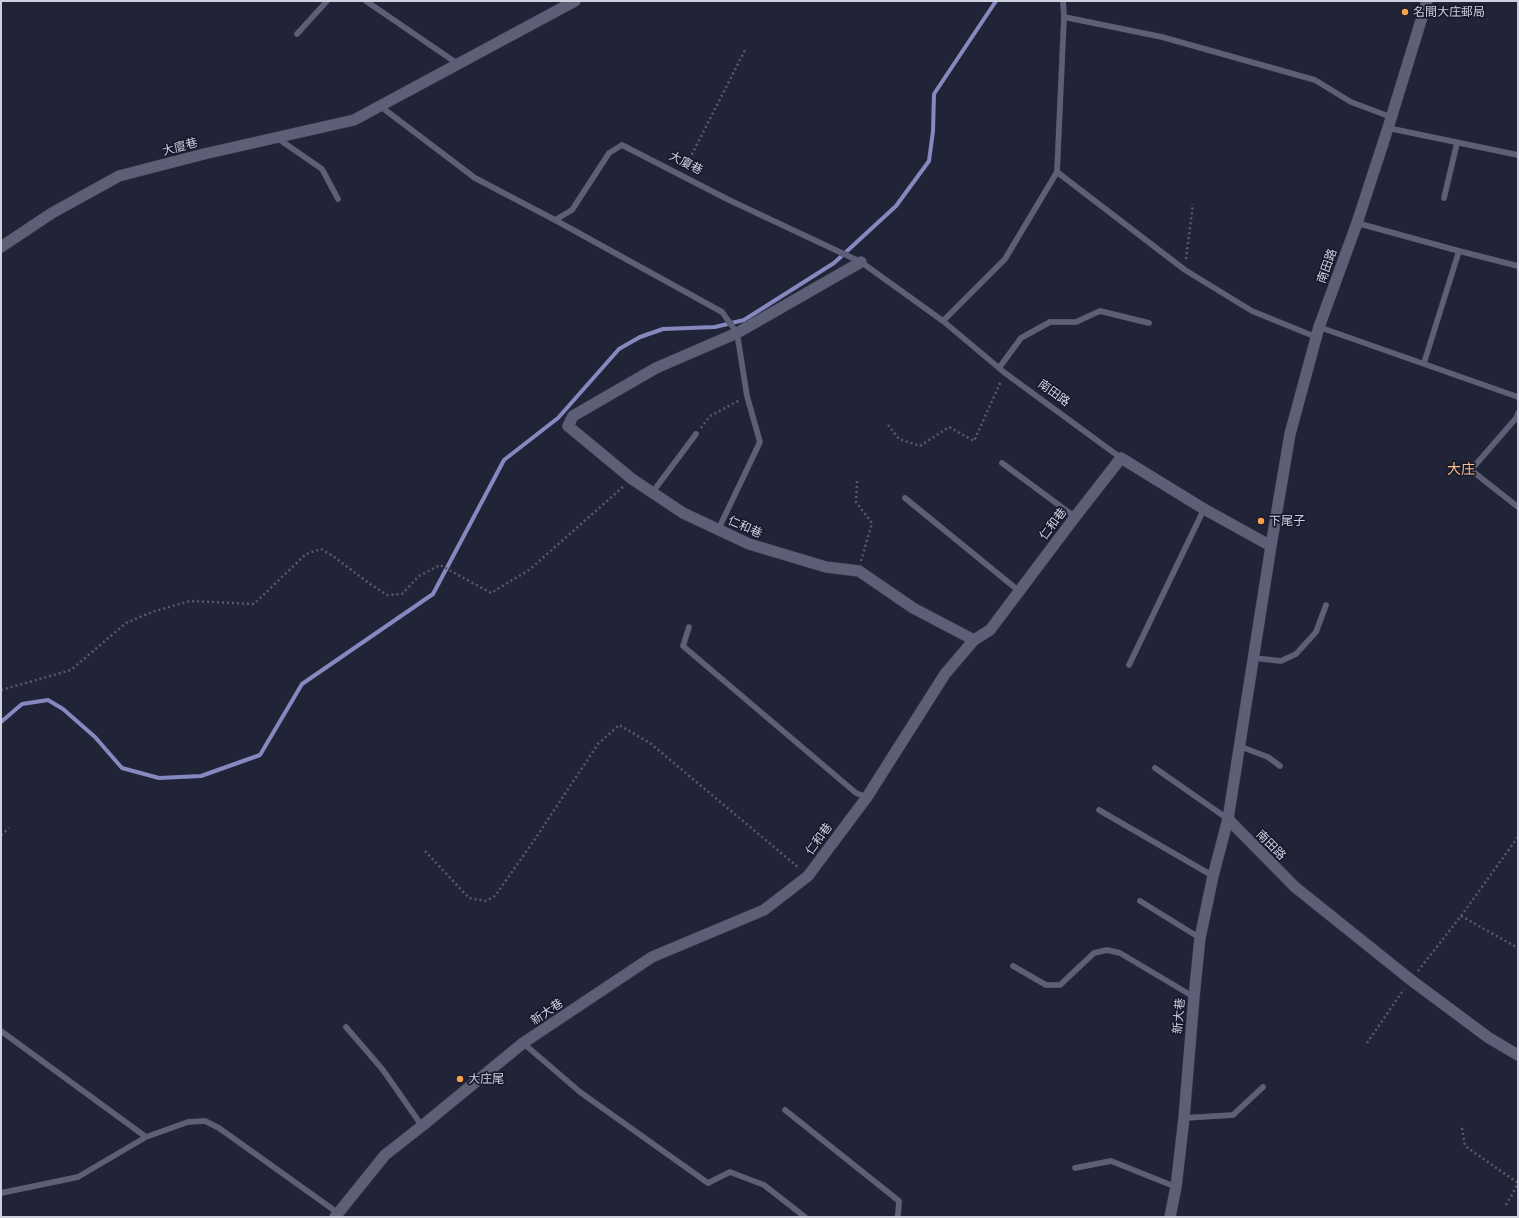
<!DOCTYPE html>
<meta charset="utf-8">
<style>
body{margin:0}
#map{position:relative;width:1519px;height:1218px;overflow:hidden;background:#212337;font-family:"Golos Text",sans-serif}
canvas{display:block}
.frame{position:absolute;inset:0;border:2px solid #cfd1df;pointer-events:none}
</style>
<div id="map">
<canvas width="1519" height="1218"></canvas>
<div class="frame"></div>
</div>
<script>
const g = document.querySelector('canvas').getContext('2d');
g.lineJoin = 'round';
const shape = rows => new Path2D(rows.map(r => 'M' + r).join(''));
function trace(path, color, width, dash) { g.strokeStyle = color; g.lineWidth = width; g.lineCap = dash ? 'butt' : 'round'; g.setLineDash(dash || []); g.stroke(path); }
function write(font, color, halo, rows, align = 'center') {
  g.font = font + ' "Golos Text","Noto Sans TC",sans-serif'; g.lineWidth = 3.5; g.setLineDash([]); g.textBaseline = 'middle'; g.strokeStyle = halo; g.fillStyle = color; for (const [text, x, y, turn = 0] of rows) {
    g.save(); g.translate(x, y); g.rotate((+turn || 0) * Math.PI / 180); g.textAlign = isNaN(turn) ? turn : align; if (halo) g.strokeText(text, 0, 0); g.fillText(text, 0, 0); g.restore();
  }
}
trace(shape([
 [1,722,22,704,48,700,63,709,95,737,122,768,159,778,201,776,260,755,302,684,433,594,504,460,558,418,619,349,640,337,663,329,715,327,744,320,834,263,896,206,929,161,933,131,934,94,996,1]
]), '#8688c0', 4);
const service = shape([
 [366,1,458,64],
 [1063,1,1064,17,1057,172,1185,270,1252,311,1316,337],
 [1064,17,1162,37,1315,80,1351,102,1391,117],
 [297,34,327,1],
 [380,106,475,178,555,220,572,210,609,153,622,145,729,200,861,262,943,321,1005,373,1121,458],
 [1388,128,1518,155],
 [277,138,322,169,338,199],
 [1444,198,1457,143],
 [555,220,722,312,737,333,747,396,760,442,718,530],
 [1357,223,1459,251],
 [943,321,1005,259,1057,172],
 [1319,327,1518,397],
 [1424,363,1459,251,1518,266],
 [999,368,1021,338,1050,322,1076,322,1100,311,1149,323],
 [1518,413,1517,417,1471,470,1518,507],
 [1002,463,1075,517],
 [652,493,696,434],
 [905,498,1019,591],
 [689,627,683,646,856,793,867,797],
 [1254,658,1281,661,1296,654,1316,632,1326,605],
 [1129,665,1204,509],
 [1239,746,1268,757,1280,766],
 [1155,768,1228,819],
 [1099,810,1213,876],
 [1140,901,1200,938],
 [1013,966,1046,985,1060,985,1094,953,1107,950,1120,953,1194,997],
 [346,1027,383,1070,422,1126],
 [1,1031,146,1137],
 [523,1043,580,1092,708,1183,730,1172,764,1185,805,1217],
 [785,1110,899,1201,898,1215,897,1217],
 [1184,1118,1233,1115,1263,1087],
 [1075,1168,1111,1161,1176,1187],
 [1,1193,78,1177,146,1137,188,1122,205,1121,219,1128,338,1213]
]);
const minor = shape([
 [861,262,737,333,656,368,573,416,568,426,632,479,683,513,749,544,826,567,859,571,913,608,974,640],
 [1228,819,1295,887,1411,980,1489,1038,1518,1055]
]);
const tertiary = shape([
 [1,247,52,213,119,176,204,154,354,120,575,1],
 [335,1217,385,1155,422,1126,523,1043,652,957,764,910,808,876,867,797,945,674,974,640,990,630,1075,517,1121,458,1204,509,1271,546],
 [1170,1217,1176,1187,1184,1118,1194,997,1200,938,1213,876,1228,819,1271,546,1290,434,1319,327,1357,223,1388,128,1427,1]
]);
trace(service, '#3e3e50', 6);
trace(minor, '#3e3e50', 12);
trace(tertiary, '#3e3e50', 12);
trace(shape([
 [685,168,746,48],
 [1186,259,1193,204],
 [888,425,899,439,920,446,949,427,974,441,1001,381],
 [701,428,710,416,740,400],
 [857,481,856,502,872,523,861,561],
 [1,690,71,670,126,623,152,612,190,601,254,604,306,554,321,549,333,556,370,584,387,595,402,594,419,576,440,565,491,593,529,570,624,486],
 [1,835,9,828],
 [425,851,469,898,486,901,495,896,535,839,598,744,619,725,650,743,799,868],
 [1461,916,1518,948],
 [1418,971,1461,916,1518,837],
 [1367,1043,1404,989],
 [1462,1128,1465,1146,1518,1183],
 [1506,1205,1518,1184]
]), '#585a6c', 2.5, [2, 3]);
trace(service, '#5d5f77', 5.5);
trace(minor, '#5d5f77', 11);
trace(tertiary, '#5d5f77', 11);
for (const [x, y, r, color] of [
 [1405,12,4,"#f6a247"],
 [1261,521,4,"#f6a247"],
 [460,1079,4,"#f6a247"]
]) { const dot = new Path2D(); dot.arc(x, y, r, 0, 2 * Math.PI); g.fillStyle = color; g.fill(dot); trace(dot, '#18192d', 1.5); }
write('12px', '#cfd1df', '#18192d', [
 ["名間大庄郵局",1413,12],
 ["下尾子",1269,521],
 ["大庄尾",468,1079]
], 'left');
write('12px', '#cfd1df', '#18192d', [
 ["大廈巷",180,147,-15],
 ["大廈巷",686,163,27],
 ["南田路",1327,266,-70],
 ["南田路",1054,393,36],
 ["仁和巷",1053,524,-53],
 ["仁和巷",745,527,24],
 ["仁和巷",819,839,-54],
 ["南田路",1271,845,45],
 ["新大巷",547,1012,-34],
 ["新大巷",1179,1016,-85]
]);
write('14px', '#fabf86', '#18192d', [
 ["大庄",1461,470]
]);
</script>
